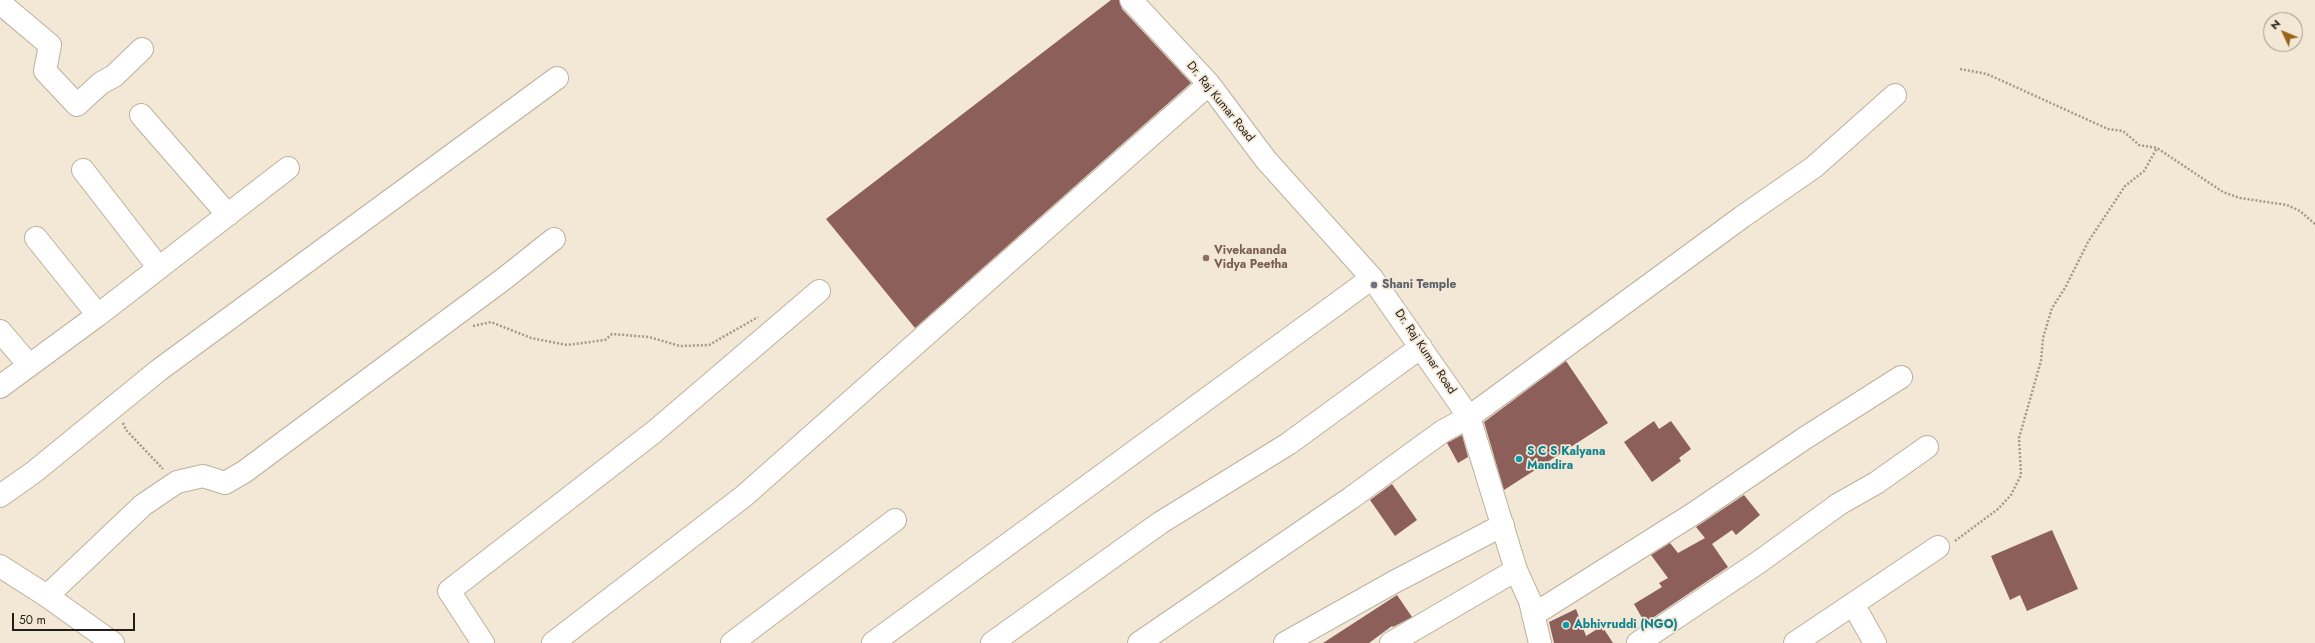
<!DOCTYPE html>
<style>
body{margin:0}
#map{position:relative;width:2315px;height:643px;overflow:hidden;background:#f3e7d5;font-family:Jost,sans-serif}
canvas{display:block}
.north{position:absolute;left:2263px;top:12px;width:40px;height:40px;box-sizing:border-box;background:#f3e7d5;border:1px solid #9f9689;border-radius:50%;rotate:314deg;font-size:11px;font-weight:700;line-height:16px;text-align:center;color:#211d17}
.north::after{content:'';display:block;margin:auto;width:14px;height:18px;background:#976418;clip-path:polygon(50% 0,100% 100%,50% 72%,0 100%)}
.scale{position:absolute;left:12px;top:613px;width:123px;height:18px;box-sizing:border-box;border:2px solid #211d17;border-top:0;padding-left:5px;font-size:12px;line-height:14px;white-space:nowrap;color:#211d17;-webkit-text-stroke:3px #f3e7d5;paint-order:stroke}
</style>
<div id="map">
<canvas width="2315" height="643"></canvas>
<div class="north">N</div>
<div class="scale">50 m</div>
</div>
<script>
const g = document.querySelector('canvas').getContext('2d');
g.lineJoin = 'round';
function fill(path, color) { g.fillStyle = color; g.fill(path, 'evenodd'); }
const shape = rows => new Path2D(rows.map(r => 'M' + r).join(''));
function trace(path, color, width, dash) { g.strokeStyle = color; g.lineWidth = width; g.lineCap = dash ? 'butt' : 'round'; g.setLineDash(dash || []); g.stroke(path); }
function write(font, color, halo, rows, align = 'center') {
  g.font = font + ' Jost,sans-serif'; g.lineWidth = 3.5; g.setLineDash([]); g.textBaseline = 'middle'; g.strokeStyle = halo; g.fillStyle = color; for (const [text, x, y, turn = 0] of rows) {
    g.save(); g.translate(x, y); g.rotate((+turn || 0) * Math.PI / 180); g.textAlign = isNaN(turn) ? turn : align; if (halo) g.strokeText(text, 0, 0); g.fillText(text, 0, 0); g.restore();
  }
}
fill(shape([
 [1111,0,1119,0,1122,9,1191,83,915,328,826,219],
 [1566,361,1608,423,1504,490,1484,422],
 [1654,421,1659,429,1671,421,1691,449,1679,458,1681,461,1652,482,1624,442],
 [1462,435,1468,457,1458,463,1447,443],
 [1392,484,1417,520,1395,536,1370,500],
 [1744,495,1760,515,1736,535,1732,530,1712,544,1728,567,1645,623,1634,604,1662,587,1659,583,1668,578,1651,555,1670,543,1678,553,1705,538,1696,527],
 [2052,530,2078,589,2027,611,2020,595,2010,600,1991,556],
 [1397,595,1412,617,1393,627,1392,626,1369,643,1323,643],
 [1576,609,1586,636,1602,626,1613,643,1554,643,1549,622]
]), '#8d5f5a');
const minor = shape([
 [1131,0,1209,84,1266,160,1372,278,1469,417,1516,570,1530,601,1540,643],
 [0,3,50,45,45,71,77,105,101,83,114,76,142,49],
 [141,115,228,215],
 [83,170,159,268],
 [36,238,98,315],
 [0,331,29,365],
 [0,387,98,315,288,168],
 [0,496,34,472,159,370,557,78],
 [47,596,143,505,177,482,203,476,225,483,244,472,505,278,554,239],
 [1853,604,1875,643],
 [1533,615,1693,514,1805,438,1901,377],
 [483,643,449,591,654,432,819,291],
 [553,643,744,496,1209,84],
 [732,643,895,520],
 [873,643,1372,278],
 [992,643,1160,523,1288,444,1421,347],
 [1139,643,1351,498,1443,431,1469,417,1742,217,1814,167,1895,95],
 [1285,643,1394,582,1503,525],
 [1391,643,1516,570],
 [1638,643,1759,562,1839,504,1876,483,1927,447],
 [1795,643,1938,547]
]);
const major = shape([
 [0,566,47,596,113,643]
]);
trace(minor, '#bcb19f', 24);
trace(major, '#bcb19f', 24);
trace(shape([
 [1960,69,1987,74,2108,129,2123,131,2139,145,2157,148,2223,192,2240,198,2287,205,2300,211,2315,224],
 [473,326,491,322,531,338,567,345,605,340,612,334,649,337,680,346,709,345,758,317],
 [123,423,126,430,163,469],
 [1955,541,1998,509,2011,495,2021,475,2019,438,2041,361,2043,338,2052,308,2065,288,2088,242,2125,186,2144,171,2157,148]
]), '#a2998c', 2.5, [2, 2]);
trace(minor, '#fff', 22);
trace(major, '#fff', 22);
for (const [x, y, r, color] of [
 [1206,258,4,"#8d6e63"],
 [1374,285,4,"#6b7280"],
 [1519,459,4,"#0f9aa8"],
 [1566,625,4,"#0f9aa8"]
]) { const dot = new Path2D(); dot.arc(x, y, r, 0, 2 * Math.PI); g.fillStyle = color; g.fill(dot); trace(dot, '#f3e7d5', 1.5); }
write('12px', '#211d17', '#f3e7d5', [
 ["Dr. Raj Kumar Road",1220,102,51],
 ["Dr. Raj Kumar Road",1425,352,56]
]);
write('bold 12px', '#785e54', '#f3e7d5', [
 ["Vivekananda",1214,251],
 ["Vidya Peetha",1214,265]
], 'left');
write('bold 12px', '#5b616d', '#f3e7d5', [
 ["Shani Temple",1382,285]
], 'left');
write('bold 12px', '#0d838f', '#f3e7d5', [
 ["S C S Kalyana",1527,452],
 ["Mandira",1527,466],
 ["Abhivruddi (NGO)",1574,625]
], 'left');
</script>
